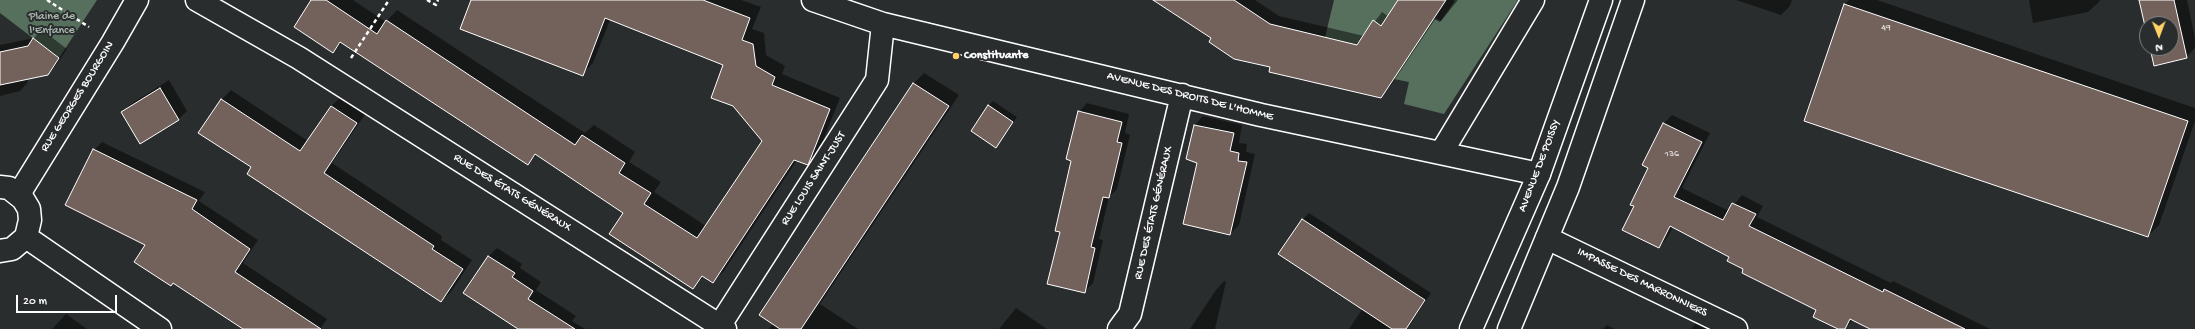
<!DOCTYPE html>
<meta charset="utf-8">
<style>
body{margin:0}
#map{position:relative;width:2195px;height:329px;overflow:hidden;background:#2a2d2e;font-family:"Gochi Hand",sans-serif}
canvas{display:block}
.north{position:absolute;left:2139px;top:16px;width:40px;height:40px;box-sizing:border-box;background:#2a2d2e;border:1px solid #7f8182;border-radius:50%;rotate:179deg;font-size:11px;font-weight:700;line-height:16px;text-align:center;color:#fff}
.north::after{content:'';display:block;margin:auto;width:14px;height:18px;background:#ffd166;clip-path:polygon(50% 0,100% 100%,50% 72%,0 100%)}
.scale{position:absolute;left:16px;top:295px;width:101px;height:18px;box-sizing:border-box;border:2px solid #fff;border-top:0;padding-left:5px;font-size:12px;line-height:14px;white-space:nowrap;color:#fff;-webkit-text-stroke:3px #2a2d2e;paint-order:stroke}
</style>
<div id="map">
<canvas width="2195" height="329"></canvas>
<div class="north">N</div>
<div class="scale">20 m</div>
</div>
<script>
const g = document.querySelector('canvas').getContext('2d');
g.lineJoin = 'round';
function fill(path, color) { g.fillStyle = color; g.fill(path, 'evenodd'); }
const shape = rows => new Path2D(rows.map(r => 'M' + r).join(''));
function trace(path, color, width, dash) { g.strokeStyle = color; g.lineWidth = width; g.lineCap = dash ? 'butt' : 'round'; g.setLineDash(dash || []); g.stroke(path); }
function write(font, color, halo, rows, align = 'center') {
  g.font = font + ' "Gochi Hand",sans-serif'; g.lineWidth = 4; g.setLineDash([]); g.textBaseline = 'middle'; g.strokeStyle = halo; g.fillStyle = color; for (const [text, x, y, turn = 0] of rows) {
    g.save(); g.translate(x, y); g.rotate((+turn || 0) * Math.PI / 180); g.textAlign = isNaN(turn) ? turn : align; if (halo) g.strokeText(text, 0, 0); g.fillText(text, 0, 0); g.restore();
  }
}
fill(shape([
 [0,0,97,0,59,58,0,13],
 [1334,0,1398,0,1440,22,1455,1,1453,0,1518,0,1444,114,1404,104,1409,82,1394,79,1398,62,1409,44,1373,20,1356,45,1346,90,1314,83]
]), '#57705d');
fill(shape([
 [312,0,353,0,386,22,397,10,585,133,594,125,635,152,629,162,661,182,654,192,706,226,763,141,724,64,610,20,593,63,582,74,474,0,741,0,761,7,752,29,764,33,766,55,785,66,782,74,840,98,818,153,807,164,797,160,724,271,713,282,704,276,693,288,625,213,537,154,528,164,343,42,333,52],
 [1152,0,1255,0,1279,16,1364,36,1382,12,1389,17,1399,0,1458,0,1441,21,1436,18,1389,88,1380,97,1272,66,1212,38],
 [1736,0,1792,0,1790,6,1781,15],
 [1849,0,1877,0,2195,108,2195,121,2159,225,2148,236,1805,120,1845,4],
 [2029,0,2099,0,2100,1,2088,12,2033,23],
 [2140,0,2187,0,2195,38,2195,48,2186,57,2151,48,2171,48,2171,24,2147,24,2147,30],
 [42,30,67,49,56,65,47,74,27,78,28,82,20,91,0,96,0,45,34,38],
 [924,73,959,95,820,304,858,329,769,329,773,323,761,315,914,83],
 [169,80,187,111,179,119,140,143,122,112,131,104],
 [231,90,308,141,331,106,341,97,366,113,332,163,442,236,441,240,472,260,451,292,441,301,253,167,221,100],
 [993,101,1017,117,996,146,988,106],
 [1087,103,1129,114,1125,133,1130,135,1117,189,1109,197,1099,239,1103,240,1093,283,1084,292,1061,231,1079,112],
 [1672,115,1710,133,1682,188,1729,211,1742,195,1763,206,1757,217,1891,283,1893,281,1990,329,1871,329,1853,320,1845,329,1840,329,1818,309,1745,269,1731,256,1673,227,1667,238,1659,247,1635,206,1650,168,1643,164,1664,123],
 [1203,116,1242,125,1239,143,1247,144,1246,152,1255,154,1239,225,1230,234,1198,162,1195,125],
 [102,142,205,192,199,201,258,240,243,263,327,319,320,329,245,329,147,244,94,150],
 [1309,213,1431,293,1407,329,1349,329,1363,308,1302,220],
 [497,248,522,264,520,268,541,282,536,290,576,316,572,321,585,329,520,329,465,293,489,256],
 [1224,281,1226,282,1215,329,1190,329,1216,290],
 [1016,308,1047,329,999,329],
 [66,314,87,329,52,329],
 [1702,315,1725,329,1691,329],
 [1607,325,1615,329,1603,329]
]), '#0007');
const building = shape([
 [311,0,326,0,377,34,386,20,575,145,582,135,625,163,619,173,651,193,644,204,697,238,762,141,733,106,711,98,723,65,605,18,583,76,460,29,471,0,703,0,750,18,742,40,753,44,756,66,775,77,772,85,830,109,808,165,794,160,713,283,702,276,693,289,609,234,623,213,535,154,528,165,340,42,333,53,294,27,311,0],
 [1153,0,1234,0,1270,24,1357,45,1373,20,1381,26,1398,0,1446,0,1381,98,1269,72,1270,67,1234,59,1209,42,1211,38,1153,0],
 [2139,0,2174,0,2187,58,2154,66,2150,48,2171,48,2171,24,2147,24,2147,35,2139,0],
 [1844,4,2188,121,2148,237,1804,121,1844,4],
 [33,38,59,58,48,75,0,85,0,52,28,46,33,38],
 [913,83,949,106,801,329,780,329,759,315,913,83],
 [160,88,179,120,140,144,121,112,160,88],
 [221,99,300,151,331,106,357,123,324,173,434,246,432,249,463,269,441,302,247,174,251,167,198,133,221,99],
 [988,105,1013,122,996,148,971,131,988,105],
 [1078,111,1122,122,1117,142,1122,143,1109,198,1103,197,1091,247,1095,248,1085,293,1047,284,1060,232,1055,231,1071,161,1066,159,1078,111],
 [1663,123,1702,142,1674,197,1723,220,1732,203,1756,214,1749,226,1883,292,1884,289,1965,329,1870,329,1850,319,1845,329,1838,329,1813,317,1816,310,1742,273,1743,269,1727,261,1729,257,1670,226,1659,248,1622,230,1634,206,1630,205,1648,168,1642,165,1663,123],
 [1194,125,1234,133,1230,151,1239,153,1238,161,1247,162,1230,235,1183,224,1197,163,1186,159,1194,125],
 [93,149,197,200,192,209,250,249,235,272,321,329,243,329,173,283,171,286,134,262,145,245,65,205,93,149],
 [1302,219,1425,300,1406,329,1392,329,1278,254,1302,219],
 [488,256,515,273,512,277,533,291,528,299,575,329,518,329,463,293,488,256]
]);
fill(building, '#73615b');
trace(building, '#fff', 1);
const street = shape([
 [197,0,299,58,725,329],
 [813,0,883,24,1261,115,1539,174],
 [1441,153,1533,0],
 [19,194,113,42,137,0],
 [1547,238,1736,329],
 [720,325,877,80,883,24],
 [1119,329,1130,314,1182,95]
]);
const secondary = shape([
 [0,187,9,188,23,199,29,209,30,220,26,237,12,249,0,251],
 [26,237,160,329],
 [1471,329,1539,174,1601,0],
 [1509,329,1568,187,1633,0]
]);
trace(street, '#fff', 25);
trace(secondary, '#fff', 25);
trace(shape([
 [47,0,89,27],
 [427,0,436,5,438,0],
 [351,58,389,0]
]), '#fff', 2.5, [4, 3]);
trace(street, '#2a2d2e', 22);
trace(secondary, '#2a2d2e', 22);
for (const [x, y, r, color] of [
 [956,56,4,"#ffd166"]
]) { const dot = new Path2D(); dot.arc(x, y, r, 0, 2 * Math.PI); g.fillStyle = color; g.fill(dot); trace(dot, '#2a2d2e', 1.5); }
write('10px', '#dcd8d6', null, [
 ["49",1886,28],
 ["136",1672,154]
]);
write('12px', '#abb8ae', '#2a2d2e', [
 ["Plaine de",52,17],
 ["l'Enfance",52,31]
]);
write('bold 12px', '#fff', '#2a2d2e', [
 ["Constituante",964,56]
], 'left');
write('12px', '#fff', '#2a2d2e', [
 ["RUE GEORGES BOURGOIN",78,97,-58],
 ["AVENUE DES DROITS DE L'HOMME",1190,97,14],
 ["AVENUE DE POISSY",1540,166,-69],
 ["RUE LOUIS SAINT-JUST",814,179,-57],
 ["RUE DES ÉTATS GÉNÉRAUX",512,193,32],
 ["RUE DES ÉTATS GÉNÉRAUX",1154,213,-77],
 ["IMPASSE DES MARRONNIERS",1642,283,26]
]);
</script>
